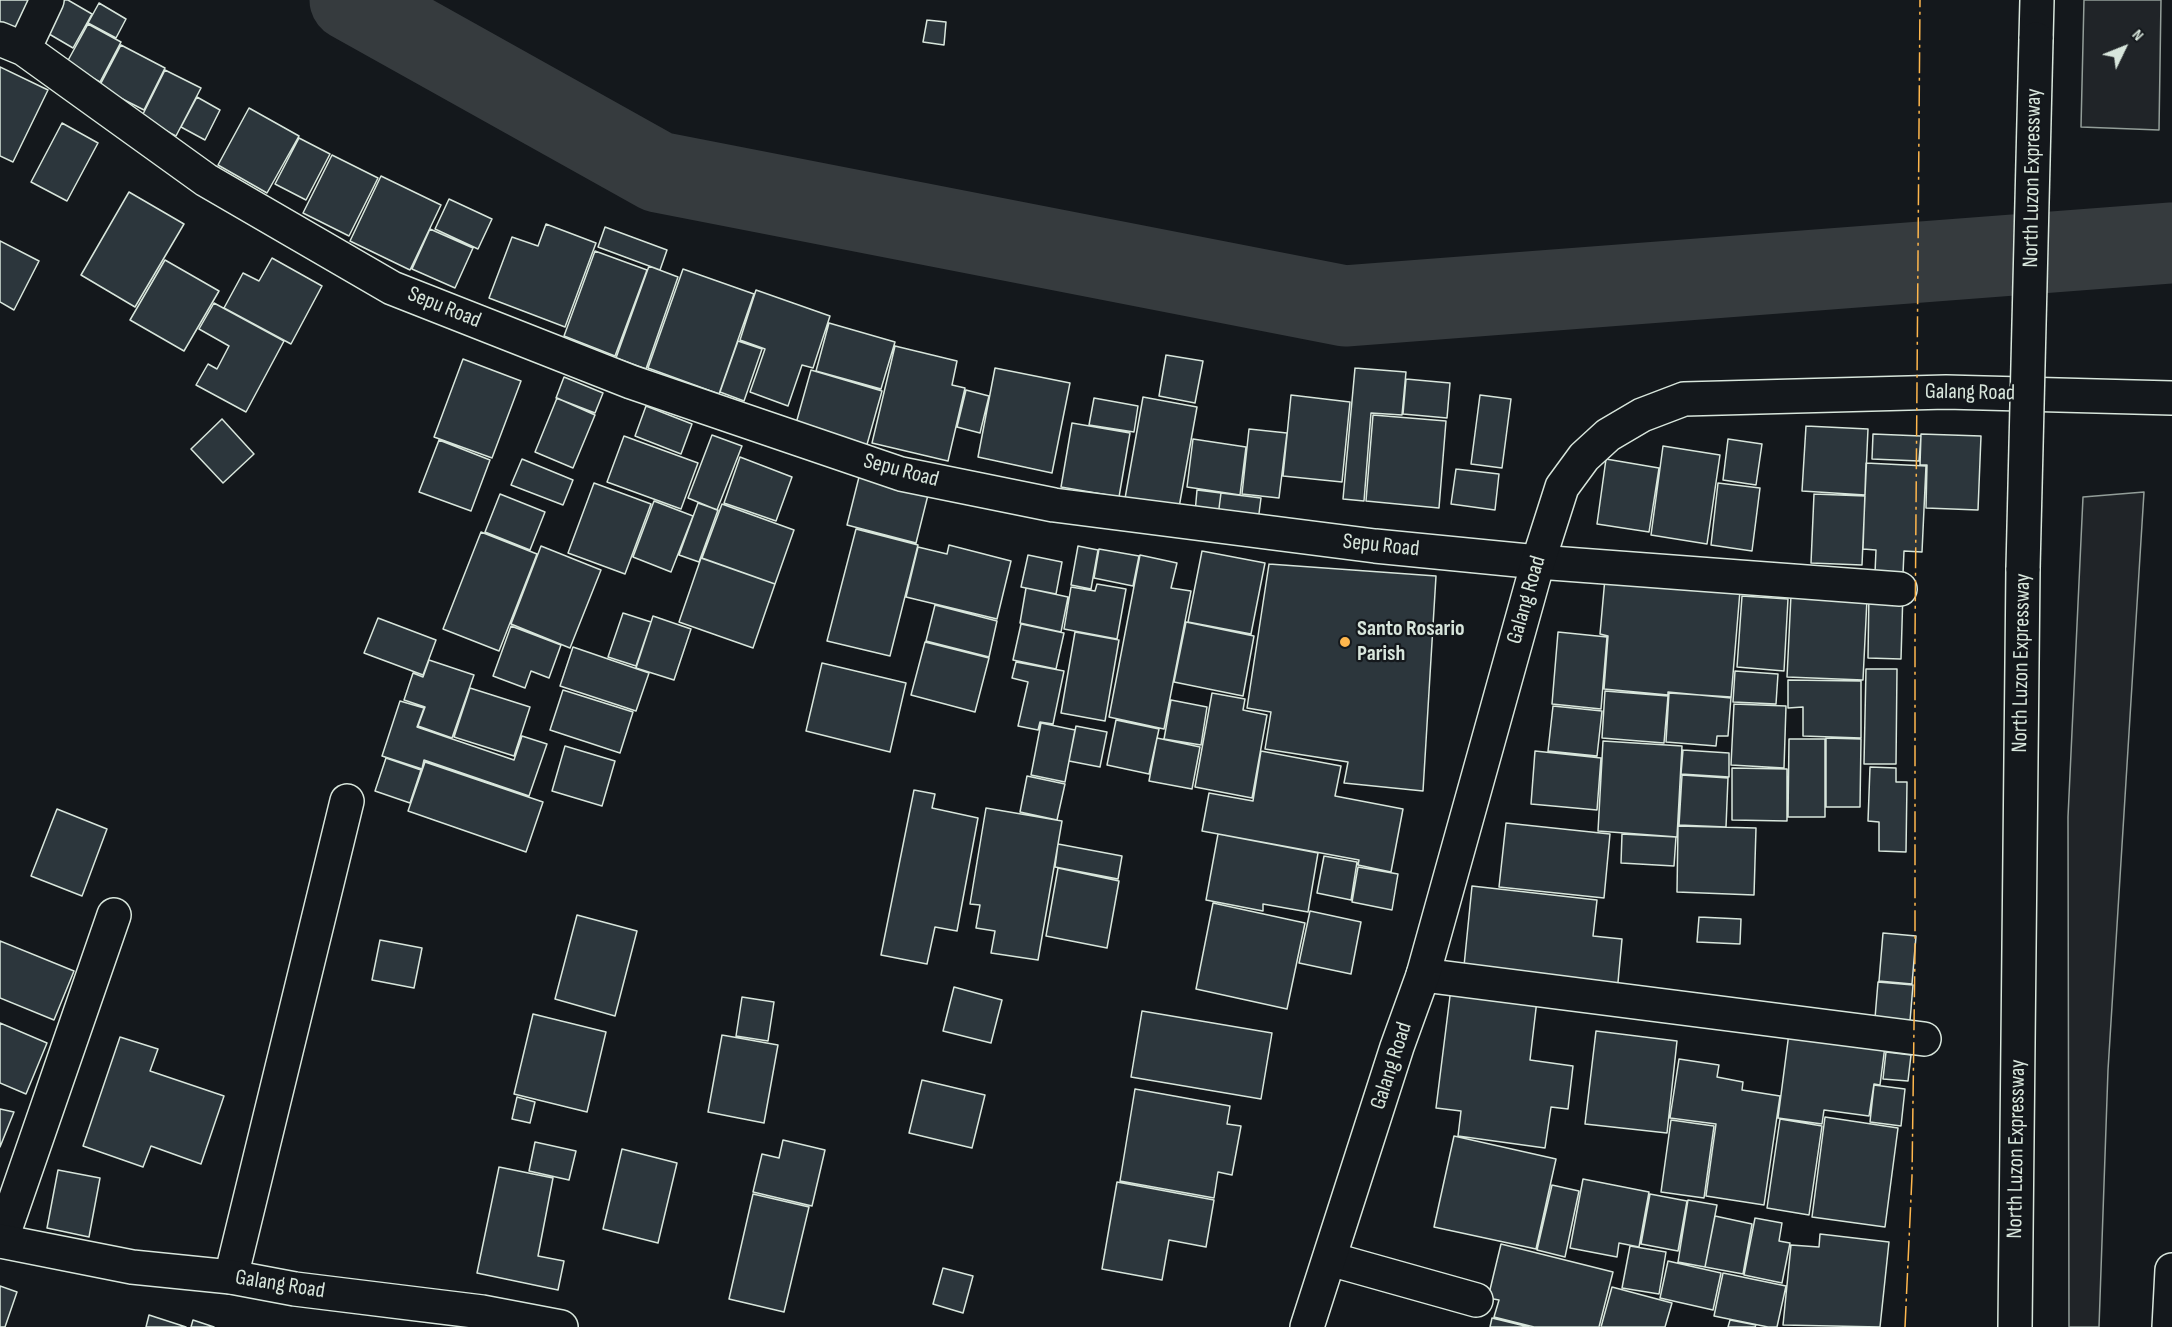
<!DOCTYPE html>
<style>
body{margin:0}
#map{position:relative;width:2172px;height:1327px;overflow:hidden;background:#14181c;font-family:"Sofia Sans Condensed",sans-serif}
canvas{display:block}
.north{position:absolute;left:2094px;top:18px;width:60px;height:60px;-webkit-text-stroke:4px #14181c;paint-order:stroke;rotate:47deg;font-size:16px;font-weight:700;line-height:24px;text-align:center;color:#d8e6dc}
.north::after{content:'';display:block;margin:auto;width:21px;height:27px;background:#d8e6dc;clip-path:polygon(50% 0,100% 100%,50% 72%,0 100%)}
</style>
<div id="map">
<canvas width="2172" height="1327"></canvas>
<div class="north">N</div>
</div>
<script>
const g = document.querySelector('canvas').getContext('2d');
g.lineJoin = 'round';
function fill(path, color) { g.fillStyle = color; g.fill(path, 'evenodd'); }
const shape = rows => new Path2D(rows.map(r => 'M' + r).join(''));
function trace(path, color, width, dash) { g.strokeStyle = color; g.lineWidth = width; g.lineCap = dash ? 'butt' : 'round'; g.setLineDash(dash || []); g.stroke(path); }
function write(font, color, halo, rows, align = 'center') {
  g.font = font + ' "Sofia Sans Condensed",sans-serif'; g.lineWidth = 4.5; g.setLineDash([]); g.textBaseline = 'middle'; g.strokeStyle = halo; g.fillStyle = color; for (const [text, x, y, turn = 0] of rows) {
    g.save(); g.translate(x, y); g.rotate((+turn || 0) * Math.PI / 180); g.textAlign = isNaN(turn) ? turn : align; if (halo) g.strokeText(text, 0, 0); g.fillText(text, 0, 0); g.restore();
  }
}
const green = shape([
 [2084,0,2161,0,2159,130,2081,127,2084,0],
 [2144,492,2108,1070,2099,1327,2069,1327,2068,817,2083,497,2144,492]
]);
fill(green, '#202428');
trace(green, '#939e99', 1.5);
trace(shape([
 [350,0,658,172,1345,306,2172,243]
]), '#363b3e', 81);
const building = shape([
 [0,0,33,0,18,32,0,23,0,0],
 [61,0,68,0,92,14,73,48,44,31,61,0],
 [99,3,126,19,116,38,88,23,99,3],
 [927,20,946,22,944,45,923,42,927,20],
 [88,24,121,42,100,82,66,64,88,24],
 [121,45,165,68,144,110,99,87,121,45],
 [0,67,48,90,13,162,0,156,0,67],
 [165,70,201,88,176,136,141,118,165,70],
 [197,97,220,110,205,140,181,127,197,97],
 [249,108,299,136,267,193,218,165,249,108],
 [62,123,98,143,67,201,31,182,62,123],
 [299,138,330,154,306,200,275,184,299,138],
 [332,155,378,178,349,236,303,213,332,155],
 [381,176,441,205,410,270,350,241,381,176],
 [129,192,184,224,135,307,81,275,129,192],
 [449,199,492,219,478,249,435,229,449,199],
 [546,224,596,243,565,327,489,298,512,237,538,246,546,224],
 [605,227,667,250,660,270,598,247,605,227],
 [430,229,473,248,455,288,412,269,430,229],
 [0,241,39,261,14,310,0,302,0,241],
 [595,251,647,270,615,356,564,336,595,251],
 [272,258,322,286,291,344,224,308,243,273,259,281,272,258],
 [165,260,219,291,184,351,130,320,165,260],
 [649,266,678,277,646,369,616,358,649,266],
 [683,269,754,294,719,394,648,368,683,269],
 [756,290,830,316,813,368,802,365,788,406,750,392,765,349,740,340,756,290],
 [214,303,284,341,246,412,196,385,208,364,217,369,229,346,199,329,214,303],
 [829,323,895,342,881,389,816,371,829,323],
 [738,341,762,349,744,401,720,392,738,341],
 [895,346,957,361,952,385,965,388,948,461,872,443,895,346],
 [1166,355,1203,361,1195,403,1159,396,1166,355],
 [463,359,521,381,492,458,434,437,463,359],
 [995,368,1070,383,1052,473,978,457,995,368],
 [1355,368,1406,372,1402,415,1371,413,1364,501,1343,499,1355,368],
 [811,370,882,391,866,448,795,427,811,370],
 [564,377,603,393,595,413,556,398,564,377],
 [1406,379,1450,383,1447,418,1403,414,1406,379],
 [966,390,989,396,980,433,957,427,966,390],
 [1291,395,1350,402,1342,482,1283,476,1291,395],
 [1480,395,1511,399,1502,468,1471,464,1480,395],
 [1143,397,1197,407,1178,513,1124,504,1143,397],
 [557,398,595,415,573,468,535,452,557,398],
 [1094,398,1138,406,1134,432,1089,425,1094,398],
 [646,406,692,424,681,454,635,436,646,406],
 [1373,415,1446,421,1439,508,1366,501,1373,415],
 [222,419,254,454,223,483,191,449,222,419],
 [1072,423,1130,433,1119,497,1061,487,1072,423],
 [1806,426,1868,429,1865,495,1802,491,1806,426],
 [1249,429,1287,433,1279,498,1242,494,1249,429],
 [1873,434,1921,436,1919,461,1872,459,1873,434],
 [1921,434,1981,436,1978,510,1926,508,1927,465,1920,465,1921,434],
 [712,435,742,446,717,510,688,498,712,435],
 [624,436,698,463,681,509,607,482,624,436],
 [1193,439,1246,447,1240,495,1187,487,1193,439],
 [1728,439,1762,444,1756,485,1723,480,1728,439],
 [439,440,490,460,471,511,419,492,439,440],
 [1663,446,1720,455,1707,544,1651,535,1663,446],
 [740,457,792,477,776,521,724,503,740,457],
 [522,459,573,480,563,505,511,485,522,459],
 [1606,459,1659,468,1649,532,1597,524,1606,459],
 [1866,463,1926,466,1922,552,1904,551,1903,574,1875,573,1876,550,1863,549,1866,463],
 [1456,469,1499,474,1495,510,1451,504,1456,469],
 [859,477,928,495,916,543,847,525,859,477],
 [594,483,651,504,625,574,568,553,594,483],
 [1718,483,1760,488,1752,551,1711,545,1718,483],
 [1197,490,1221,493,1218,516,1195,513,1197,490],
 [1221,493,1261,498,1258,521,1218,516,1221,493],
 [500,494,545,512,530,550,485,532,500,494],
 [1814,494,1865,496,1862,565,1811,563,1814,494],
 [654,501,693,516,671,572,633,557,654,501],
 [698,503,718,510,699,562,679,555,698,503],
 [722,504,794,530,775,584,702,558,722,504],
 [856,529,918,545,890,656,827,641,856,529],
 [481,532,537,554,499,651,443,629,481,532],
 [949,545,1011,561,997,619,906,597,918,547,947,554,949,545],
 [541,546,601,570,570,648,511,624,541,546],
 [1078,546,1098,550,1091,589,1071,585,1078,546],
 [1099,549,1139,556,1133,586,1094,578,1099,549],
 [1202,551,1265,563,1251,634,1188,622,1202,551],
 [1028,555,1062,562,1056,594,1021,587,1028,555],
 [1140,555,1177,563,1171,588,1191,591,1164,729,1109,717,1140,555],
 [701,558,775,584,753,648,679,622,701,558],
 [1269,564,1436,576,1423,791,1344,783,1348,762,1265,749,1271,712,1247,708,1269,564],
 [1605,578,1740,591,1731,698,1668,692,1668,695,1604,689,1608,636,1600,634,1605,578],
 [1097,584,1126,589,1117,639,1064,629,1071,587,1095,591,1097,584],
 [1026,588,1068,597,1061,632,1020,623,1026,588],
 [1869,590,1903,591,1901,659,1868,658,1869,590],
 [1791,595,1867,599,1863,680,1787,677,1791,595],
 [1742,596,1788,599,1784,671,1737,667,1742,596],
 [935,605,997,621,989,657,926,641,935,605],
 [623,613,651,622,636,666,608,657,623,613],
 [653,616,691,629,674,680,636,668,653,616],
 [378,618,436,640,423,675,364,653,378,618],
 [1186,622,1254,636,1243,696,1174,682,1186,622],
 [1021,624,1064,633,1056,669,1013,660,1021,624],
 [511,626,561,645,549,678,531,671,525,688,493,676,511,626],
 [1075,632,1119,640,1105,721,1061,713,1075,632],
 [1558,632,1607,637,1601,709,1552,704,1558,632],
 [925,642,989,658,975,712,911,695,925,642],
 [573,647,649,673,636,711,560,686,573,647],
 [429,660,474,675,452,738,418,726,425,707,404,700,413,673,423,677,429,660],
 [1016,662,1064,671,1053,724,1040,722,1038,730,1018,726,1028,682,1012,678,1016,662],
 [822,663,906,683,890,752,806,731,822,663],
 [1866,669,1897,669,1896,764,1864,764,1866,669],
 [1735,671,1778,674,1776,704,1733,702,1735,671],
 [1788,680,1861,681,1861,738,1803,736,1803,707,1788,708,1788,680],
 [470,688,530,707,514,756,454,737,470,688],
 [563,690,633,712,620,753,550,730,563,690],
 [1605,691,1668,696,1664,743,1602,738,1605,691],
 [1212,693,1245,699,1243,710,1267,715,1252,798,1195,787,1212,693],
 [1669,693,1731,697,1728,736,1717,736,1716,746,1666,742,1669,693],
 [1171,700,1207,707,1201,745,1164,739,1171,700],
 [400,701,424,708,417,727,514,760,522,736,547,744,529,796,424,760,422,769,382,756,400,701],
 [1734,704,1786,706,1784,768,1731,765,1734,704],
 [1553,706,1602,711,1597,756,1548,751,1553,706],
 [1116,720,1159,729,1149,774,1107,765,1116,720],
 [1041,723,1075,730,1065,782,1031,775,1041,723],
 [1076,726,1107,732,1100,767,1069,761,1076,726],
 [1157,738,1200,747,1192,789,1149,781,1157,738],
 [1826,738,1861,739,1860,807,1826,807,1826,738],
 [1789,739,1825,739,1825,817,1788,817,1789,739],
 [1603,741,1682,746,1677,837,1598,831,1603,741],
 [565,746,615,761,602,806,552,791,565,746],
 [1683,750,1729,753,1729,777,1681,774,1683,750],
 [1261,751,1341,766,1335,796,1403,809,1391,872,1358,865,1359,860,1202,831,1209,793,1253,801,1261,751],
 [1535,751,1601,758,1597,810,1531,804,1535,751],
 [386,758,421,770,410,803,375,791,386,758],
 [425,762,543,802,526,852,408,811,425,762],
 [1870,767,1896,768,1896,782,1907,782,1906,852,1879,851,1879,822,1868,821,1870,767],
 [1732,768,1787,769,1787,821,1732,820,1732,768],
 [1682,775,1728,778,1726,827,1679,825,1682,775],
 [1027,776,1065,784,1057,820,1020,812,1027,776],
 [914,790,935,794,932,808,978,818,957,931,935,927,927,964,881,955,914,790],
 [986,808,1062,821,1038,960,991,953,995,931,976,928,980,905,970,904,986,808],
 [57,809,107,829,82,896,31,876,57,809],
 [1506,823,1610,834,1604,898,1499,887,1506,823],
 [1678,826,1756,828,1754,895,1677,892,1678,826],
 [1218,834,1318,853,1308,912,1263,904,1263,911,1206,900,1218,834],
 [1622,834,1676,837,1674,866,1621,863,1622,834],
 [1058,844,1122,856,1118,879,1055,867,1058,844],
 [1324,856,1357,862,1351,900,1317,893,1324,856],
 [1358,867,1398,874,1392,910,1352,902,1358,867],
 [1058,868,1119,881,1107,948,1046,936,1058,868],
 [1472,886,1597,900,1593,936,1622,939,1617,993,1463,976,1472,886],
 [1213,903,1305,923,1287,1009,1196,989,1213,903],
 [1310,911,1361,922,1351,974,1299,963,1310,911],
 [577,915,637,931,615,1016,555,999,577,915],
 [1699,917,1741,919,1740,944,1697,942,1699,917],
 [1883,933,1916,936,1912,984,1879,981,1883,933],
 [380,940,422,948,414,988,372,980,380,940],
 [0,941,74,971,54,1020,0,998,0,941],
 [1878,982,1913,985,1909,1033,1874,1030,1878,982],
 [954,987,1002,1000,991,1043,943,1031,954,987],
 [1451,988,1537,1000,1530,1060,1573,1066,1568,1109,1551,1107,1545,1148,1458,1136,1461,1111,1436,1108,1451,988],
 [742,997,774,1002,768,1041,736,1036,742,997],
 [1142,1011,1272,1033,1261,1099,1131,1077,1142,1011],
 [533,1014,606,1032,587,1112,514,1094,533,1014],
 [0,1023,47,1043,26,1094,0,1083,0,1023],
 [1596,1031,1677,1041,1667,1133,1585,1124,1596,1031],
 [1789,1033,1885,1046,1880,1085,1874,1084,1869,1116,1824,1110,1822,1124,1778,1118,1789,1033],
 [722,1035,778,1045,764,1123,708,1112,722,1035],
 [120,1037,158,1049,150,1071,224,1096,201,1164,151,1146,143,1167,83,1146,120,1037],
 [1886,1052,1911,1055,1908,1081,1883,1079,1886,1052],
 [1679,1059,1719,1065,1717,1077,1743,1082,1742,1090,1780,1096,1764,1205,1706,1196,1716,1124,1670,1118,1679,1059],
 [922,1080,985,1095,972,1148,909,1133,922,1080],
 [1874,1085,1905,1089,1901,1126,1870,1122,1874,1085],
 [1135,1089,1230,1106,1227,1124,1241,1126,1232,1175,1218,1172,1214,1198,1120,1181,1135,1089],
 [517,1097,535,1102,530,1123,512,1119,517,1097],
 [0,1109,14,1112,0,1147,0,1109],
 [1825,1117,1898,1128,1885,1227,1812,1217,1825,1117],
 [1780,1119,1822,1126,1809,1215,1767,1208,1780,1119],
 [1671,1120,1714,1126,1704,1198,1661,1192,1671,1120],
 [1454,1136,1556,1159,1536,1249,1434,1227,1454,1136],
 [783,1140,825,1150,812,1206,753,1192,762,1154,779,1158,783,1140],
 [535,1142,576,1151,569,1180,529,1171,535,1142],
 [622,1149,677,1163,658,1243,603,1229,622,1149],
 [499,1167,553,1178,538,1256,564,1261,558,1290,477,1273,499,1167],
 [58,1170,100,1178,89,1237,47,1228,58,1170],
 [1583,1179,1649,1192,1639,1247,1619,1243,1617,1257,1570,1248,1583,1179],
 [1117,1182,1214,1200,1206,1247,1169,1240,1162,1280,1102,1269,1117,1182],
 [1552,1185,1579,1191,1565,1257,1537,1250,1552,1185],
 [753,1194,809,1207,784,1312,729,1299,753,1194],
 [1650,1194,1687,1201,1678,1251,1641,1244,1650,1194],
 [1688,1200,1717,1205,1705,1267,1678,1262,1688,1200],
 [1715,1216,1752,1224,1743,1274,1705,1267,1715,1216],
 [1755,1218,1782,1223,1779,1241,1790,1243,1782,1283,1744,1275,1755,1218],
 [1820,1234,1889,1242,1880,1327,1783,1325,1791,1245,1819,1247,1820,1234],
 [1501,1244,1613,1272,1599,1327,1534,1327,1494,1317,1499,1300,1488,1298,1501,1244],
 [1630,1246,1666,1252,1659,1294,1622,1288,1630,1246],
 [1668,1261,1721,1273,1713,1310,1660,1298,1668,1261],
 [943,1268,973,1276,963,1313,933,1304,943,1268],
 [1723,1273,1786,1286,1777,1327,1768,1327,1714,1316,1723,1273],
 [0,1286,17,1292,5,1327,0,1327,0,1286],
 [1612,1287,1672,1303,1665,1327,1601,1327,1612,1287],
 [149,1315,186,1327,146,1327,149,1315],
 [1492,1318,1529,1327,1490,1327,1492,1318],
 [193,1320,214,1327,191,1327,193,1320],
 [1730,1320,1756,1325,1755,1327,1728,1327,1730,1320]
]);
fill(building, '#2c363c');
trace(building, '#d8e6dc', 1.5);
const minor = shape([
 [0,39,24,49,206,180,392,288,631,382,901,474,1054,505,1375,546,1538,562,1900,589],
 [24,49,47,0],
 [1423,975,1924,1039],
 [1,1241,114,915],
 [1330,1259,1476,1300],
 [231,1277,347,801]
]);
const tertiary = shape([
 [0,1241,132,1267,231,1277,295,1289,482,1312,561,1327],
 [1307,1327,1397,1047,1423,975,1538,562,1562,487,1584,457,1608,435,1642,415,1684,399,1946,392,2172,398]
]);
const motorway = shape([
 [2036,39,2037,0],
 [2015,1327,2023,568],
 [2169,1327,2172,1270]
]);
trace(minor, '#d8e6dc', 36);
trace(tertiary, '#d8e6dc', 36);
trace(motorway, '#d8e6dc', 36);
trace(minor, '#14181c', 33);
trace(tertiary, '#14181c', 33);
trace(motorway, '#14181c', 33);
const motorwayBridge = shape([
 [2023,568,2036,39]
]);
trace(motorwayBridge, '#d8e6dc', 36, []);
trace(motorwayBridge, '#14181c', 33);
trace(shape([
 [1905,1327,1912,1176,1915,951,1915,640,1920,0]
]), '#ffb74d', 1.5, [21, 4.5, 3, 4.5]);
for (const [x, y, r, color] of [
 [1345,642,6,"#ffb74d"]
]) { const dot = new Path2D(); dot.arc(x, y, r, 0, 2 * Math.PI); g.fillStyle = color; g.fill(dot); trace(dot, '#14181c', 2); }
write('22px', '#d8e6dc', '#14181c', [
 ["North Luzon Expressway",2033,178,-89],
 ["Sepu Road",444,308,22],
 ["Galang Road",1970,393,1],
 ["Sepu Road",901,471,15],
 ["Sepu Road",1381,546,6],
 ["Galang Road",1527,600,-74],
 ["North Luzon Expressway",2022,663,-89],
 ["Galang Road",1392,1066,-72],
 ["North Luzon Expressway",2017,1149,-89],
 ["Galang Road",280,1285,9]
]);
write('bold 22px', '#d8e6dc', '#14181c', [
 ["Santo Rosario",1357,629],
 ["Parish",1357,654]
], 'left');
</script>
